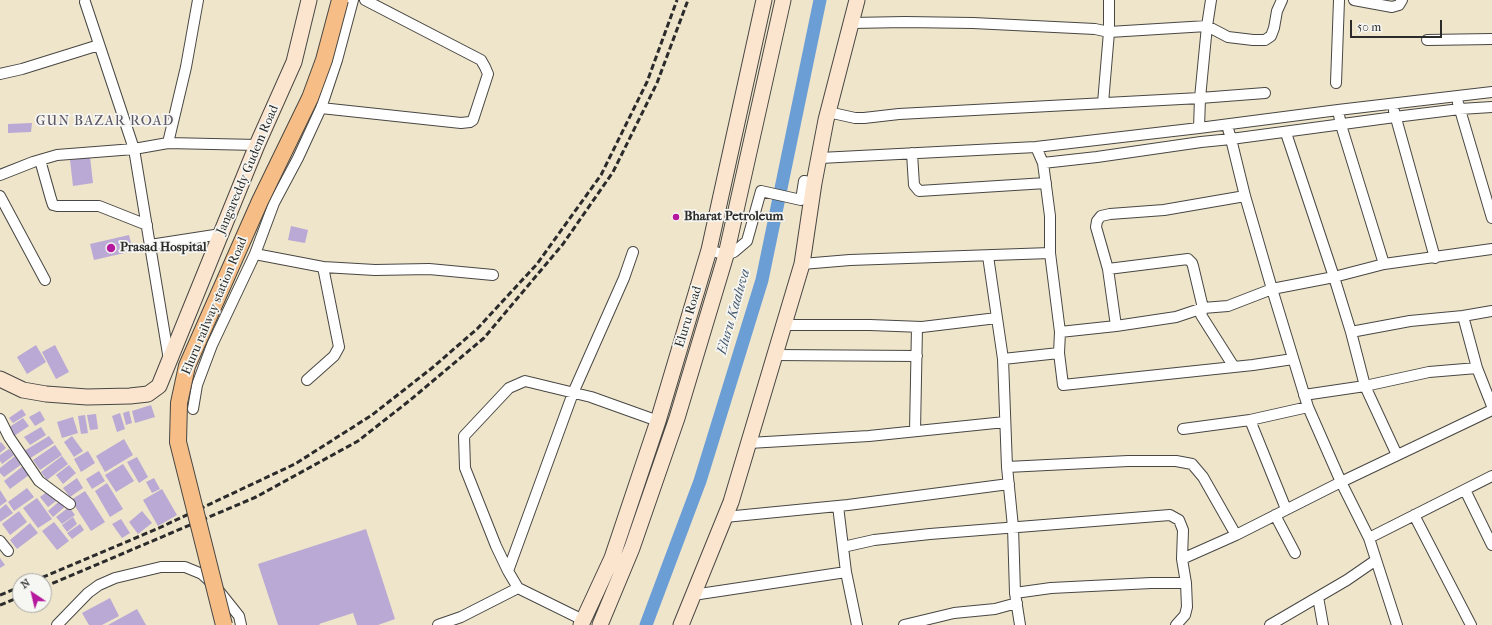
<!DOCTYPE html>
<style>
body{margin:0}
#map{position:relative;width:1492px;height:625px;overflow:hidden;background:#efe5cb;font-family:"IM FELL French Canon",serif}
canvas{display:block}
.north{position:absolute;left:12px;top:573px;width:40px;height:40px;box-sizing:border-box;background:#f6f6f2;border:1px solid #a5a5a2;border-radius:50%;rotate:325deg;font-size:11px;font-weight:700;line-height:16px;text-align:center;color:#2b2b2b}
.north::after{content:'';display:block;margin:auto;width:14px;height:18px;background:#b5179e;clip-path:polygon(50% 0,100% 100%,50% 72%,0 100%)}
.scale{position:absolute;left:1350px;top:20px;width:92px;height:18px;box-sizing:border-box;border:2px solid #2b2b2b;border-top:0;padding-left:5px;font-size:12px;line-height:14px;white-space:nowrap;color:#2b2b2b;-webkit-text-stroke:3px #f6f6f2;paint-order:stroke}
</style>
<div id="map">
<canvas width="1492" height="625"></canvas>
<div class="north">N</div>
<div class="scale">50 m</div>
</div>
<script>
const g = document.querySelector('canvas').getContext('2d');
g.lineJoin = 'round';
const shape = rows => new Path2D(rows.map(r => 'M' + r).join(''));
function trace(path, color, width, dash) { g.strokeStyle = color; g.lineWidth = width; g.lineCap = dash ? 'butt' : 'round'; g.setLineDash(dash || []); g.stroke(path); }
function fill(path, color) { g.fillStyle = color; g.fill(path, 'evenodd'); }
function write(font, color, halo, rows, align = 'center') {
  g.font = font + ' "IM FELL French Canon",serif'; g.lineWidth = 3.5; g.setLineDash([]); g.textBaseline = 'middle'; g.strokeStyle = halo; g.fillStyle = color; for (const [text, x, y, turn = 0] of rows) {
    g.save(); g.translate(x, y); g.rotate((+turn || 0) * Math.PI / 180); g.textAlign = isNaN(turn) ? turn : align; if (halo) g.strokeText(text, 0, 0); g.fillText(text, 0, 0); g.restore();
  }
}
trace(shape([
 [646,625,700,481,762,280,820,0]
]), '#6c9ed6', 13);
fill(shape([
 [32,123,31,132,8,133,8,124],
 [90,157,93,183,73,186,70,160],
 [291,226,308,230,305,243,288,240],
 [129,235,133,251,94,260,90,244],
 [36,345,46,362,27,374,17,357],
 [55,345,69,372,56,379,42,352],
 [151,405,155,417,135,423,132,411],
 [22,409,26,415,13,423,9,418],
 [40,411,45,420,35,426,29,417],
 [129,411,132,423,126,425,123,413],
 [120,413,125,429,117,432,112,416],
 [96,414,98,429,90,430,87,415],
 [85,415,88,433,81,434,78,416],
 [73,417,78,433,62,438,57,422],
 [23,418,29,426,14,436,8,428],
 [41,427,46,435,30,445,24,437],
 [49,436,54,443,29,459,24,451],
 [72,436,83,451,74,457,64,442],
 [124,439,133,455,105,472,96,456],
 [1,442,6,448,0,453,0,443],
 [55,445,62,455,40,470,33,460],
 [9,449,14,455,2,464,0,461,0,455],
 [88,451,95,463,81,472,74,459],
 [15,456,22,464,4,477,0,473,0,468],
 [62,456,68,464,47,480,41,472],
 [137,457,148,477,139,483,127,462],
 [123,464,134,481,116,492,105,475],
 [69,465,76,473,63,484,56,475],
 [23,466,29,475,10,489,4,481],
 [99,471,105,481,92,489,86,479],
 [77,478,83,488,70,497,63,488],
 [154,478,160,489,152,493,146,482],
 [107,483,123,509,110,517,95,491],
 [27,488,34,497,14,511,8,502],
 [162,489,177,515,158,526,143,500],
 [0,490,7,501,0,506],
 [48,491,56,501,48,507,40,497],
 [85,491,105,522,91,531,71,500],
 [37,498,52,519,38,528,23,508],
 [62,499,67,505,53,517,48,511],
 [6,504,13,513,0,522,0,509],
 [69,507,75,515,62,524,56,517],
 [19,511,27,522,10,535,2,524],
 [142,511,152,523,138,534,129,522],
 [73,517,77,524,67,532,62,525],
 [121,519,130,533,122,538,112,524],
 [54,522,69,541,57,550,42,531],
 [30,523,38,533,17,549,10,540],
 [80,524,84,530,72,539,67,533],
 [366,529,395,619,378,625,357,625,353,613,319,624,320,625,278,625,258,564],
 [0,558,5,565,0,568],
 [110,598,119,616,102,625,89,625,82,613],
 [137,609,146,625,108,625]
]), '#b9a9d4');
const street = shape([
 [1354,0,1392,7,1399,5,1402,0],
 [85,2,134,149,168,143,257,145],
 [851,23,905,22,973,23,1095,29,1109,32,1109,0],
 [1427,40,1492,39],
 [0,74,22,69,99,45],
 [1336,83,1339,0],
 [1103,103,1109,32,1207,26,1228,37,1253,40,1265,40,1271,36,1274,28,1277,11,1282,0],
 [1458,103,1492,218],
 [321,108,461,123,470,122,473,120,488,74,485,67,481,60,365,0],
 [1338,110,1341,125,1384,264],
 [1394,111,1435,258],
 [828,112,855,118,864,118,899,114,1200,98,1265,93],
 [1199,128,1200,98,1207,26,1211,0],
 [1286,133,1334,277,1351,332,1365,386,1304,395],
 [168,143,186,67,198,0],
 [912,153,914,185,919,191,1046,183],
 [820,158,1036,147,1199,128,1338,110,1492,92],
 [40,160,51,199,53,205,57,206,99,206,147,225],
 [1043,163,1097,157,1201,142,1231,139,1227,125],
 [0,175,33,162,57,155,134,149,169,360],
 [0,196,45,280],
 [150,245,221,234],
 [709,250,726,255,734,252,747,241,761,191,801,200,804,181,814,183],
 [1050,253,1060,332],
 [255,254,323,267,339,347,334,356,307,380],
 [988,256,997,318],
 [802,264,850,260,1050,253,1050,216,1043,163,1036,147],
 [323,267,375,270,429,269,493,275],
 [1108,269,1188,259,1192,263,1193,266,1203,308,1201,315,1234,367],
 [1492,311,1463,316,1477,368,1492,406],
 [783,325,870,325,922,327,997,318,1003,359,1007,467,1013,527,1015,593,1020,625],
 [1116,326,1108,269,1096,227,1097,221,1101,216,1110,214,1164,210,1245,196],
 [1351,332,1410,321,1463,316],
 [1059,353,1063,385,1253,365,1293,359],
 [775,355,917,356],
 [1003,359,1059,353,1060,332,1116,326,1176,317,1203,308,1228,306,1272,289,1245,196,1231,139,1395,117,1460,109,1492,107],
 [193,409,197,385,212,345,255,254,274,203,298,158,321,108,337,60,353,0],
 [0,419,9,437,39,481,70,504],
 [1183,429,1250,420],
 [915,431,917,327],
 [749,443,869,436,1005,422],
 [1397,455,1365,386,1429,372,1477,368],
 [1007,467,1128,461,1176,461,1192,464,1203,477,1236,535],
 [1465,490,1492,545],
 [838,506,846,572,857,625],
 [1286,509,1250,420,1308,407],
 [1275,515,1295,553],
 [1414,515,1471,625],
 [725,517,848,505,1009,484],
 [1369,538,1341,482,1492,410],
 [0,541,8,551],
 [843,547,874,540,930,534,1170,515,1179,520,1183,530,1182,559],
 [508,571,496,546,465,468,464,436,509,388,525,381,591,397,658,421],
 [1015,593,1051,588,1151,583,1186,583],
 [693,595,846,572],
 [1318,597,1323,625],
 [583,620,518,588,508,571,573,393,624,278,633,252],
 [57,625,88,593,99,585,115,578,161,567,185,567,202,574,215,586,239,616,241,625],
 [438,625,461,617,518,588],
 [904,625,954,613,995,609,1017,603],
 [1176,625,1185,615,1187,607,1186,583,1182,559,1236,535,1341,482,1308,407,1272,289,1334,277,1384,264,1492,249],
 [1270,625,1347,580,1376,560],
 [1397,625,1369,538,1492,476]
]);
const secondary = shape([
 [0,379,23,390,46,394,87,397,130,396,148,394,159,386,257,145,294,62,309,0],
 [581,625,612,558,658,421,709,250,764,0],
 [600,625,632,548,677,418,726,255,783,0],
 [681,625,731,502,802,264,814,183,826,120,857,0]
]);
trace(street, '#484743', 12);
trace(secondary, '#484743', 17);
trace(street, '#fff', 10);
trace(secondary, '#fbe5cf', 15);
trace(shape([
 [34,581,159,528,295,464,372,415,432,368,477,329,537,264,601,175,647,82,677,0],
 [44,587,256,497,358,441,409,401,484,338,563,244,613,172,657,83,688,0],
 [0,595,20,587],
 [0,605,20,597]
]), '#2b2b2b', 3, [6, 3]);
const primaryBridge = shape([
 [224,625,178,442,179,403,187,366,260,201,310,98,324,60,340,0]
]);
trace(primaryBridge, '#484743', 18, []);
trace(primaryBridge, '#f6be86', 16);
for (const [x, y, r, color] of [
 [676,217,4,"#b5179e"],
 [111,248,5,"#b5179e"]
]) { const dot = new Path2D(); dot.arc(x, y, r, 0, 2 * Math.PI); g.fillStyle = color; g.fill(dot); trace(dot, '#f6f6f2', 1.5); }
write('13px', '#2b2b2b', '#f6f6f2', [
 ["Jangareddy Gudem Road",248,170,-67],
 ["Eluru railway station Road",215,306,-67],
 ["Eluru Road",689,317,-73]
]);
write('bold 13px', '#2b2b2b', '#f6f6f2', [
 ["Bharat Petroleum",684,217],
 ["Prasad Hospital",120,248]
], 'left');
g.letterSpacing = '1px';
write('14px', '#5d5766', '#f6f6f2', [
 ["GUN BAZAR ROAD",105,122]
]);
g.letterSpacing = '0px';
write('italic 14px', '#45596f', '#f6f6f2', [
 ["Eluru Kaaluva",734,312,-74]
]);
</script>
